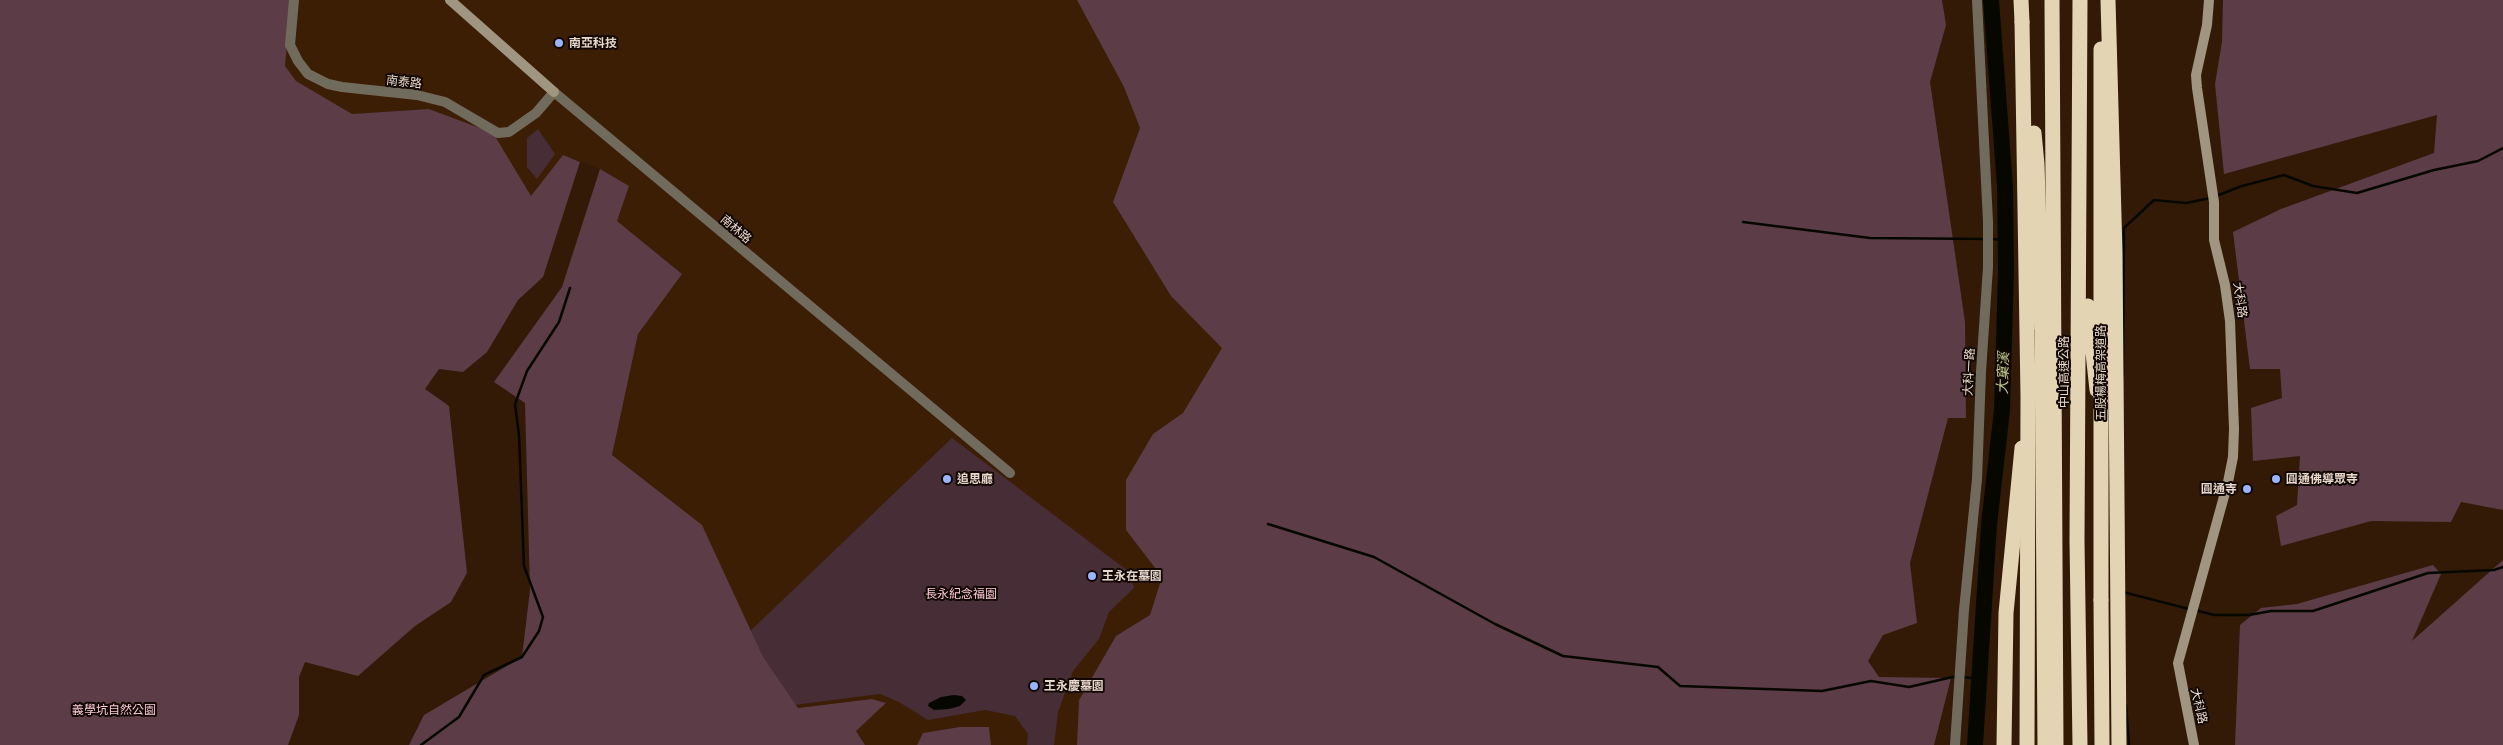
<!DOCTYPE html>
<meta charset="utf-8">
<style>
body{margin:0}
canvas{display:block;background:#321a07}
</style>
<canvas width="2503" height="745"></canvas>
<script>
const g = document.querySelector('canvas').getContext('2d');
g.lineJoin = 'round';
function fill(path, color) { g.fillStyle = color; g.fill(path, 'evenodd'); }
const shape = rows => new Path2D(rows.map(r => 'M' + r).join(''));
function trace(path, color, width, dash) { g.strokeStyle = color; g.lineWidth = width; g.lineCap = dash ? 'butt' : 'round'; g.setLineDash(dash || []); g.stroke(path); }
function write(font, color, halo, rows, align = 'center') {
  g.font = font + ' Commissioner,"Noto Sans TC",sans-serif'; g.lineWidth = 4; g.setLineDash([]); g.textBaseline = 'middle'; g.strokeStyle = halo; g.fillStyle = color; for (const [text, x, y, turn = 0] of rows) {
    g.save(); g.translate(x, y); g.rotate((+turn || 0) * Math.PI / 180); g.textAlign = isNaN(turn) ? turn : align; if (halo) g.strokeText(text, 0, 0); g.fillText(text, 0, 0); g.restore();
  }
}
fill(shape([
 [291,0,1077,0,1124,87,1140,128,1113,202,1171,296,1223,348,1183,413,1153,434,1126,530,1162,577,1150,615,1116,636,1079,700,1077,745,991,745,989,727,960,727,923,733,917,745,865,745,856,731,886,703,872,699,798,708,763,657,702,526,612,455,638,334,682,274,617,221,629,186,600,169,563,155,531,197,429,109,352,114,296,81,285,66]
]), '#3c1e05');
fill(shape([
 [538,129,555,154,537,179,527,167,527,138],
 [952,438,1128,571,1134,588,1109,612,1099,639,1073,671,1058,712,1054,745,1027,745,1028,734,1015,716,985,710,928,720,899,702,880,694,786,706,744,637]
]), '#472d36');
fill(shape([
 [0,0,291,0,285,66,296,81,352,114,429,109,493,133,531,196,563,155,580,162,543,277,518,300,487,352,463,372,439,369,425,389,449,406,467,573,451,602,415,626,358,676,305,662,299,677,299,715,288,745,0,745],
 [1077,0,1942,0,1946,25,1930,82,1965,322,1966,418,1948,418,1910,563,1917,623,1883,635,1868,661,1879,677,1951,678,1934,745,1077,745,1079,700,1116,636,1150,615,1162,577,1126,530,1126,480,1153,434,1183,413,1222,348,1171,296,1113,202,1140,128,1124,87],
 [2223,0,2503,0,2503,510,2461,502,2451,522,2371,521,2281,546,2276,516,2297,505,2300,456,2253,461,2251,408,2282,398,2280,369,2250,369,2233,232,2281,209,2434,153,2437,115,2224,174,2215,84,2222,42],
 [600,169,629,186,617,221,682,274,638,334,612,455,702,525,763,657,798,708,872,699,886,703,856,731,865,745,409,745,424,715,522,657,530,590,525,403,494,382,562,287],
 [2503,560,2503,745,2235,745,2240,625,2261,608,2297,604,2433,565,2441,574,2412,641],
 [960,727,989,727,991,745,917,745,923,733]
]), '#5b3c47');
fill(shape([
 [954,695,962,696,966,700,960,706,949,709,934,710,928,706,929,703,941,697]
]), '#060800');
trace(shape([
 [2216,196,2242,186,2284,175,2313,186,2357,193,2434,170,2478,161,2503,148],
 [1743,222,1870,238,1985,239],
 [1991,239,2005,240],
 [2123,376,2124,228,2154,200,2186,203,2211,198],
 [1268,524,1374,557,1495,624,1563,656,1658,667,1680,686,1822,691,1871,681,1909,687,1957,676],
 [2123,592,2189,609],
 [2195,610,2214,615,2249,615,2271,611,2313,611,2428,573,2494,570,2503,567],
 [1962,677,1981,679],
 [2126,705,2129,745],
 [421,745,459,717,484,675,522,657,539,631,543,617,524,566,519,435,515,404,527,371,559,322,570,288]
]), '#060800', 2.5);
trace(shape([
 [1975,745,1989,525,2002,410,2006,270,2005,187,1991,0]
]), '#060800', 16);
trace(shape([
 [294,0,290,45,298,61,308,74,328,84,342,87,417,95,445,102,498,133,509,132,536,113,554,92,1010,473],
 [1955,745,1964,610,1977,479,1981,372,1988,267,1988,222,1977,0]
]), '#716b5e', 10);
trace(shape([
 [450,0,554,92],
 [2194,745,2178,663,2228,482,2233,457,2234,429,2230,321,2225,285,2214,240,2214,202,2197,88,2196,75,2207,25,2209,0]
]), '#9f9581', 10);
trace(shape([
 [2021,0,2022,22],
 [2052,0,2056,745],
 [2088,306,2097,390],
 [2042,328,2045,745],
 [2101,600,2102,745],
 [2004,745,2006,613,2022,448],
 [2080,745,2077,540,2080,0]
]), '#e3d4b4', 15);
trace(shape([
 [2108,0,2115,252,2119,745],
 [2022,22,2028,396,2027,745],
 [2101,49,2101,600],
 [2034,133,2037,164,2042,328]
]), '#e3d4b4', 15);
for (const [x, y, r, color] of [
 [559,43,5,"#99b5fd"],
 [947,479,5,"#99b5fd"],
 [2276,479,5,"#99b5fd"],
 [2247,489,5,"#99b5fd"],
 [1092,576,5,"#99b5fd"],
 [1034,686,5,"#99b5fd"]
]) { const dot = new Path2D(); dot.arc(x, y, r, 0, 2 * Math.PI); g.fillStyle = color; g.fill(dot); trace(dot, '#120803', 2); }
write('bold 12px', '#e8d7cb', '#120803', [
 ["南亞科技",569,43],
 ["追思廳",957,479],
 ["圓通佛導眾寺",2286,479],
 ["圓通寺",2237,489,"right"],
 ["王永在墓園",1102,576],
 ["王永慶墓園",1044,686]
], 'left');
write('12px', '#e8d7cb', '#120803', [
 ["南泰路",404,82,6],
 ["南林路",736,229,40],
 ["大科路",2240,300,82],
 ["大科一路",1969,372,-87],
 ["中山高速公路",2064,372,-90],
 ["五股楊梅高架道路",2101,373,-90],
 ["大科路",2199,706,77]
]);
write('12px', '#f9c7d7', '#120803', [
 ["長永紀念福園",961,594],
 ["義學坑自然公園",114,710]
]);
write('italic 14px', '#c1ca91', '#120803', [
 ["大窠溪",2003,373,-88]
]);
</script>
